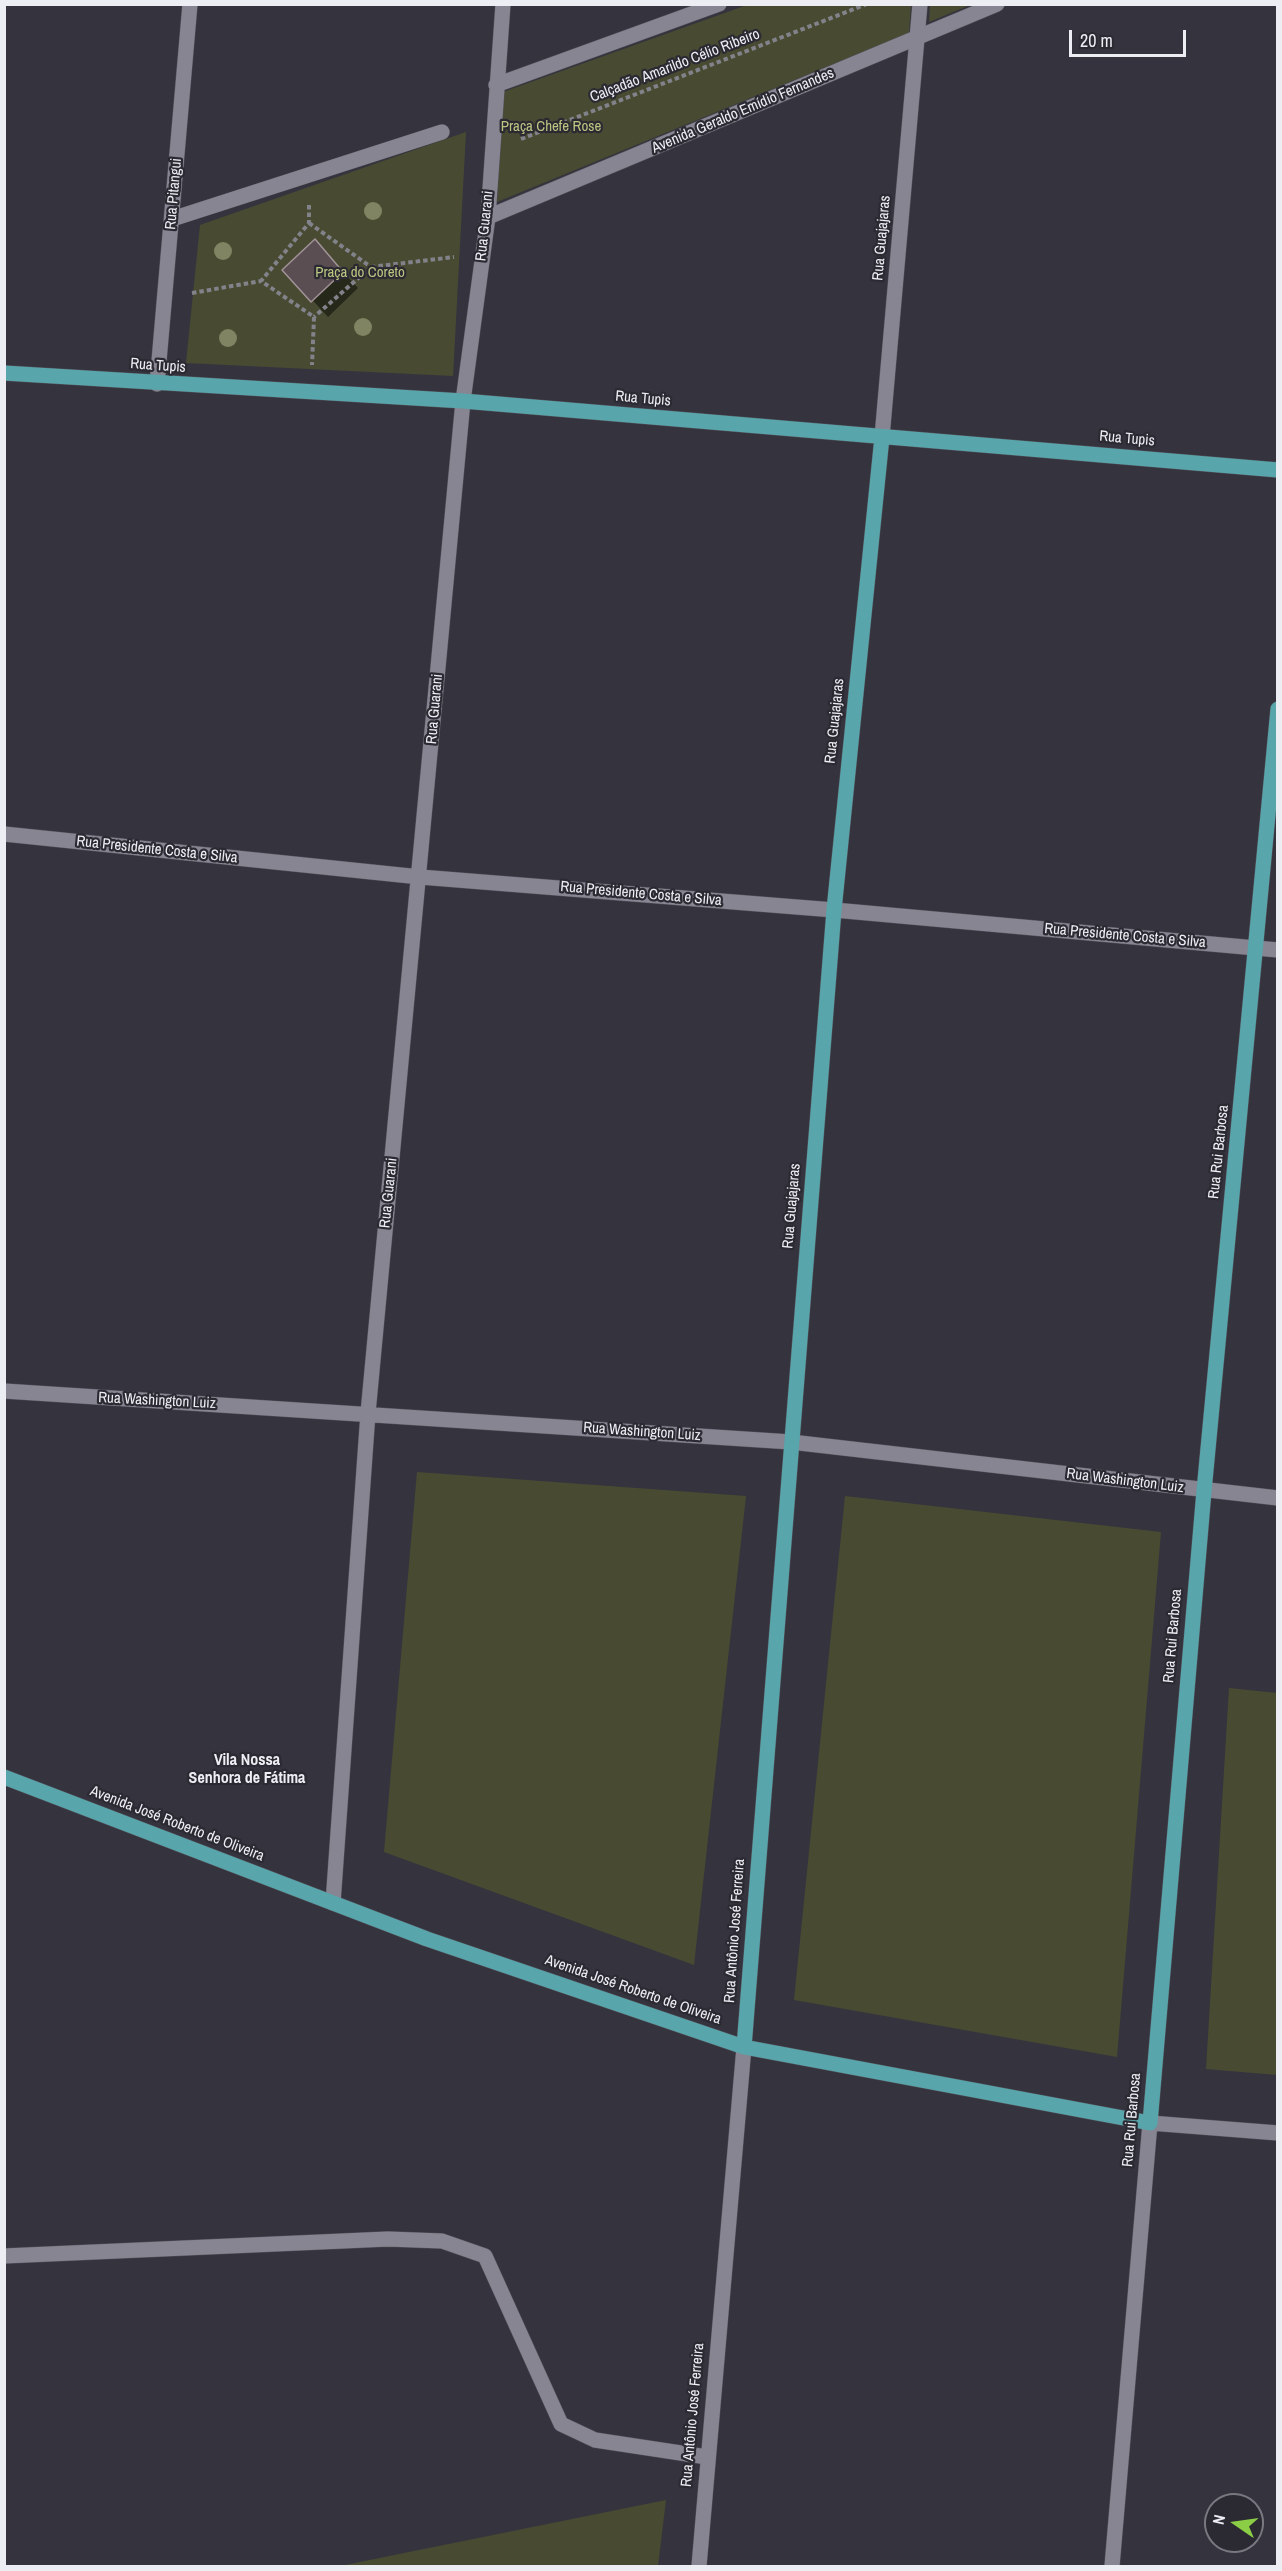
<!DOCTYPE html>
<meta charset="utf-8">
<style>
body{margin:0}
#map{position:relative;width:1282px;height:2571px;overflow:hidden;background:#35343e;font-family:"Archivo Narrow",sans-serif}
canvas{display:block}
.frame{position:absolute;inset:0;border:6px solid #ededf4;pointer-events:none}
.north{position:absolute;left:1204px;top:2493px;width:60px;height:60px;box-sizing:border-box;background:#2b2a33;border:2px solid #797880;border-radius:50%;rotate:283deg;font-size:16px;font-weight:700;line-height:24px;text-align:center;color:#ededf4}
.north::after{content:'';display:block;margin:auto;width:21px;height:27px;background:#8bce46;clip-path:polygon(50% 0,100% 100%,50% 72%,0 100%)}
.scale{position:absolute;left:1069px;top:30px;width:117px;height:27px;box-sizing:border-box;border:3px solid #ededf4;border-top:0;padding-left:8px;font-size:18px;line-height:21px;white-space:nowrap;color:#ededf4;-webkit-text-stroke:4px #2b2a33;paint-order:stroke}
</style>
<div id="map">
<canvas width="1282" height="2571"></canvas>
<div class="frame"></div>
<div class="north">N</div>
<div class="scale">20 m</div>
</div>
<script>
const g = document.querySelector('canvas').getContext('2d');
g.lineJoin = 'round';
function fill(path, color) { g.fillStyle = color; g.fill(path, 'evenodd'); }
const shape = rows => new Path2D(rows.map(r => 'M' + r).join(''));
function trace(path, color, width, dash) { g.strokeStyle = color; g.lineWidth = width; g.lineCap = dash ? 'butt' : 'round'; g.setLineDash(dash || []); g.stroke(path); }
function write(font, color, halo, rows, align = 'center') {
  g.font = font + ' "Archivo Narrow",sans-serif'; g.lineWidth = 4.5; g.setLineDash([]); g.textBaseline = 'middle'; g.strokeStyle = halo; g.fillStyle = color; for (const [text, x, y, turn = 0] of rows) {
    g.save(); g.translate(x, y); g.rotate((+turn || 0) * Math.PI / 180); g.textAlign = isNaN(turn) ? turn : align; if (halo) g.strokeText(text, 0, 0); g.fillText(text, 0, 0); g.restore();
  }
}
fill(shape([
 [747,5,911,5,909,33,497,202,503,92],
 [930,5,930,4,970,5,929,22],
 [466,132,453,376,186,363,200,225],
 [417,1472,746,1496,694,1965,384,1852],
 [845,1496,1161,1532,1117,2057,794,2000],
 [1229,1688,1277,1693,1277,2075,1206,2069],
 [666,2500,658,2566,340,2566]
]), '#484b32');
fill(shape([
 [315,241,358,288,328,317,285,270]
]), '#0007');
const building = shape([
 [315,239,343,272,311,302,282,270,315,239]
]);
fill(building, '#5a4e52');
trace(building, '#a19397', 1.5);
const minor = shape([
 [496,85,719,4],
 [488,217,997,4],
 [172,219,442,132],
 [157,384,190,4],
 [882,437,920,4],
 [4,834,420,877,834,910,1278,950],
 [4,1391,791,1442,1278,1498],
 [333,1903,368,1413,463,401,488,217,503,4],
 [4,2256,388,2239,442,2241,485,2256,561,2424,595,2440,707,2457],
 [699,2566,744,2047],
 [1112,2566,1150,2123,1278,2133]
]);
const major = shape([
 [4,373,463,401,1278,470],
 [4,1777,427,1939,744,2047,1150,2123,1204,1491,1278,709],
 [744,2047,834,910,882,437]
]);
trace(minor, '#52525a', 16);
trace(major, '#52525a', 16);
trace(shape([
 [521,139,867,4],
 [309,205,309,223,261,281,314,317,312,365],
 [309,223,371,267,314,317],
 [371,267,454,257],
 [192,293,261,281]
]), '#82828a', 4, [4.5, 3]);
trace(minor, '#868591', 15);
trace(major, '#58a6ac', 15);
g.fillStyle = '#808463';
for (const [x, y] of [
 [373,211],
 [223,251],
 [363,327],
 [228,338]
]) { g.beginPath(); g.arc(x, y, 9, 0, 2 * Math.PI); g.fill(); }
write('15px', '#ededf4', '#2b2a33', [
 ["Calçadão Amarildo Célio Ribeiro",675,66,-21],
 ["Avenida Geraldo Emídio Fernandes",743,111,-23],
 ["Rua Pitangui",174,194,-85],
 ["Rua Guarani",485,226,-84],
 ["Rua Guajajaras",882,238,-85],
 ["Rua Tupis",158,366,4],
 ["Rua Tupis",643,399,5],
 ["Rua Tupis",1127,439,5],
 ["Rua Guarani",435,709,-85],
 ["Rua Guajajaras",835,721,-84],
 ["Rua Presidente Costa e Silva",157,850,6],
 ["Rua Presidente Costa e Silva",641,894,5],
 ["Rua Presidente Costa e Silva",1125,936,5],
 ["Rua Rui Barbosa",1219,1152,-84],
 ["Rua Guarani",389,1193,-84],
 ["Rua Guajajaras",792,1206,-85],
 ["Rua Washington Luiz",157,1401,3],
 ["Rua Washington Luiz",642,1432,4],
 ["Rua Washington Luiz",1125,1481,7],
 ["Rua Rui Barbosa",1173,1636,-85],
 ["Avenida José Roberto de Oliveira",177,1824,21],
 ["Rua Antônio José Ferreira",735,1931,-86],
 ["Avenida José Roberto de Oliveira",633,1990,19],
 ["Rua Rui Barbosa",1132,2120,-85],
 ["Rua Antônio José Ferreira",693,2415,-85]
]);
write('15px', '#bdc681', '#2b2a33', [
 ["Praça Chefe Rose",551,127],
 ["Praça do Coreto",360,273]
]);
write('bold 16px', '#ededf4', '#2b2a33', [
 ["Vila Nossa",247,1761],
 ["Senhora de Fátima",247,1779]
]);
</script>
